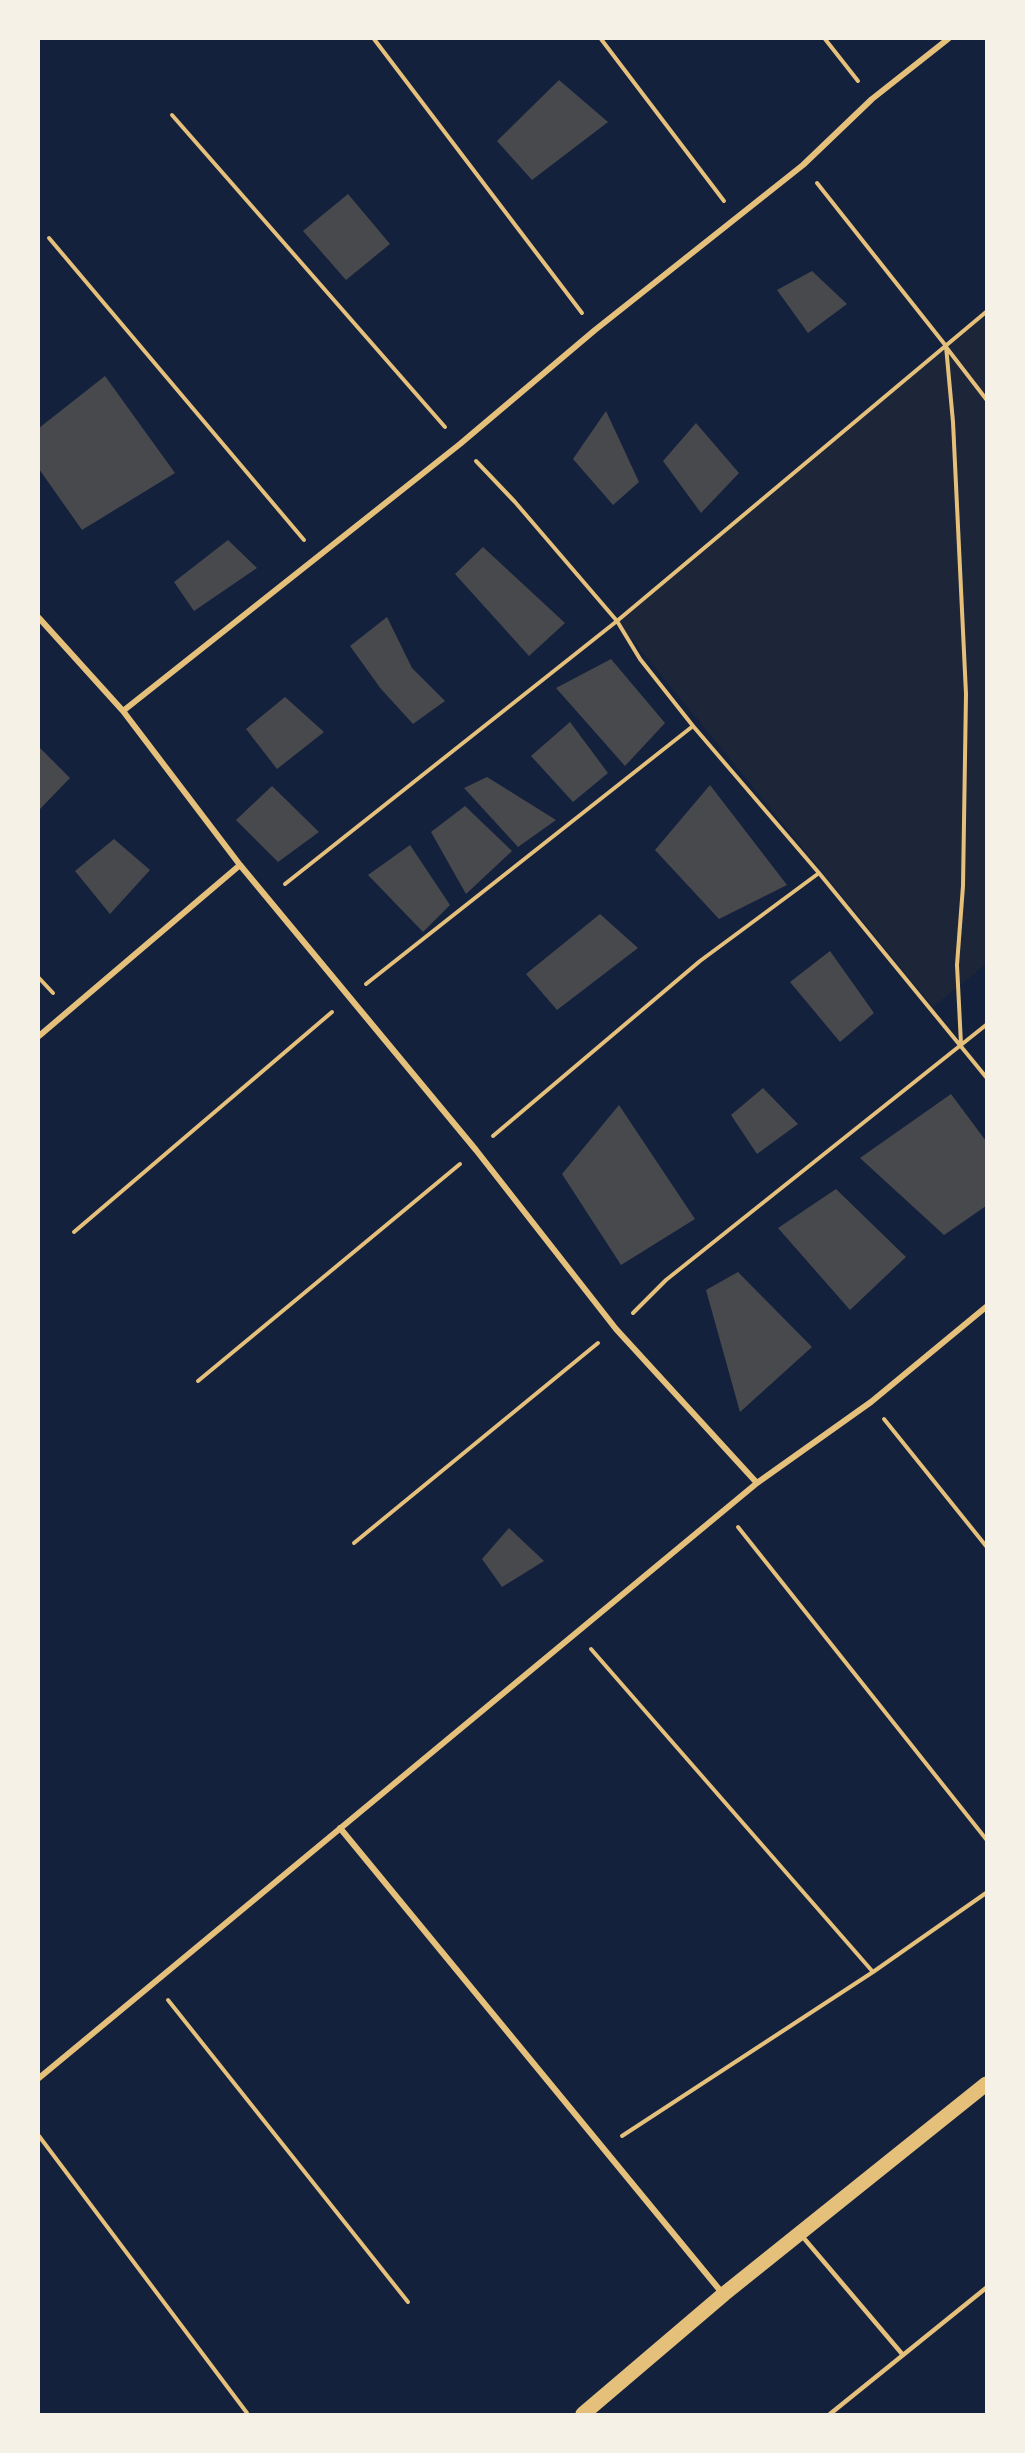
<!DOCTYPE html>
<style>
body{margin:0}
#map{position:relative;width:1025px;height:2453px;overflow:hidden;background:#14213d;font-family:Lora,serif}
canvas{display:block}
.frame{position:absolute;inset:0;border:40px solid #f6f1e7;pointer-events:none}
</style>
<div id="map">
<canvas width="1025" height="2453"></canvas>
<div class="frame"></div>
</div>
<script>
const g = document.querySelector('canvas').getContext('2d');
g.lineJoin = 'round';
function fill(path, color) { g.fillStyle = color; g.fill(path, 'evenodd'); }
const shape = rows => new Path2D(rows.map(r => 'M' + r).join(''));
function trace(path, color, width, dash) { g.strokeStyle = color; g.lineWidth = width; g.lineCap = dash ? 'butt' : 'round'; g.setLineDash(dash || []); g.stroke(path); }
fill(shape([
 [986,312,986,964,933,1007,617,621]
]), '#1d2539');
fill(shape([
 [559,80,608,122,532,180,497,141],
 [348,194,390,244,346,280,303,231],
 [812,271,847,304,808,333,777,290],
 [105,376,175,473,82,530,39,469,39,428],
 [606,411,639,482,613,505,573,459],
 [696,423,739,473,701,513,663,461],
 [228,540,257,568,194,611,174,582],
 [483,547,565,623,529,656,455,574],
 [387,617,412,668,445,701,413,724,381,689,350,646],
 [611,659,665,723,625,766,556,688],
 [285,697,324,732,277,769,246,729],
 [570,722,608,773,573,802,531,756],
 [39,747,70,778,39,810],
 [487,777,556,820,518,847,464,788],
 [710,785,787,885,719,919,655,850],
 [272,786,319,832,278,862,236,820],
 [465,806,512,851,466,894,431,832],
 [114,839,150,870,110,914,75,871],
 [410,845,450,905,423,932,368,875],
 [600,914,638,948,557,1010,526,974],
 [830,951,874,1013,840,1042,790,982],
 [763,1088,798,1124,757,1154,731,1115],
 [951,1094,986,1141,986,1206,944,1235,860,1158],
 [619,1105,695,1219,621,1265,562,1174],
 [836,1189,906,1257,850,1310,778,1228],
 [738,1272,812,1347,740,1412,706,1290],
 [509,1528,544,1561,502,1587,482,1559]
]), '#48494c');
trace(shape([
 [374,39,582,313],
 [601,39,724,201],
 [825,39,858,81],
 [172,115,445,427],
 [817,183,946,346,953,422,966,694,963,886,957,965,961,1044],
 [49,238,304,540],
 [946,347,986,399],
 [476,461,515,502,617,621,640,659,693,726,819,873,986,1077],
 [285,884,617,621,986,312],
 [39,978,53,993],
 [366,984,693,726],
 [493,1136,700,961,819,873],
 [74,1232,332,1012],
 [633,1313,666,1280,986,1025],
 [198,1381,460,1164],
 [884,1419,986,1546],
 [738,1527,986,1839],
 [354,1543,598,1343],
 [591,1649,873,1972],
 [168,2000,408,2302],
 [39,2136,247,2413],
 [622,2136,873,1972,986,1893]
]), '#e5c07b', 4);
trace(shape([
 [802,2236,903,2355],
 [830,2414,986,2288]
]), '#e5c07b', 4.5);
trace(shape([
 [39,618,123,711,240,865,476,1150,616,1329,757,1483],
 [123,711,460,444,595,330,803,165,872,99,948,39],
 [39,1036,240,865],
 [340,1828,723,2294],
 [39,2078,757,1483,871,1402,986,1307]
]), '#e5c07b', 6);
trace(shape([
 [583,2414,724,2294,986,2084]
]), '#e5c07b', 15);
</script>
